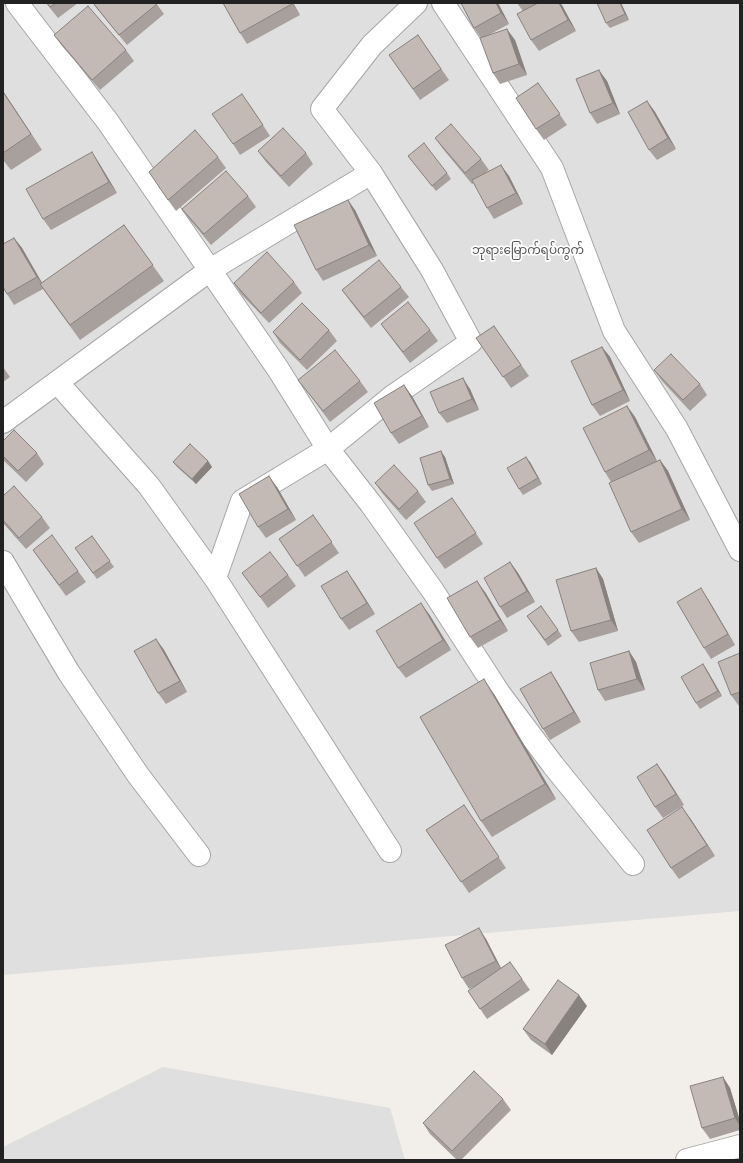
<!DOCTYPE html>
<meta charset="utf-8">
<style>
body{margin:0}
#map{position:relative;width:743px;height:1163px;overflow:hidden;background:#f2eee9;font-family:Arial,sans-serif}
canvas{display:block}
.frame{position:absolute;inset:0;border:4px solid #222;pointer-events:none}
</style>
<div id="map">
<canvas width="743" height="1163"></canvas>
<div class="frame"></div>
</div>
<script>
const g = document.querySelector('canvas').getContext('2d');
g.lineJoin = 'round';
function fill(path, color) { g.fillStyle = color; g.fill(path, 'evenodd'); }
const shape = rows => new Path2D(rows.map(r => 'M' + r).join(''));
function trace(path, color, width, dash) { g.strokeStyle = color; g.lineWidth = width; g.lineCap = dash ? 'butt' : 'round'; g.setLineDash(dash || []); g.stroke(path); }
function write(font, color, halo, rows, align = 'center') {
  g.font = font + ' Arial,"Noto Sans Myanmar",sans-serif'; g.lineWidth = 3.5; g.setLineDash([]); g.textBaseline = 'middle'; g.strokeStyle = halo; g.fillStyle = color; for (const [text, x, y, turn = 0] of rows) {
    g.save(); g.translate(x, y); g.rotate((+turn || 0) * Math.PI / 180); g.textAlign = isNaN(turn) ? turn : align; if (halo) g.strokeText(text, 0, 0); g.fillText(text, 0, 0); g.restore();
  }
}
fill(shape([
 [3,3,740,3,740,911,3,975],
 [163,1067,390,1108,405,1160,3,1160,3,1147]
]), '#e0dfdf');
const minor = shape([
 [17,3,108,122,278,369,328,449,371,504,433,591,499,693,553,765,633,864],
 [443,3,552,168,614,331,677,429,740,550],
 [57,382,149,486,215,578,390,851],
 [3,422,210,270,371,173],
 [3,562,69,673,138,775,199,855],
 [215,578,242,501,328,449,393,396,471,342,432,270,371,173,322,109,372,45,416,3],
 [687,1160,740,1146]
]);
trace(minor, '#a6a6a6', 24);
trace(minor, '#fff', 22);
fill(shape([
 [46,3,78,3,58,18],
 [93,3,156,3,164,14,127,45,98,10],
 [223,3,293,3,300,15,247,44,240,33],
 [461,3,498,3,509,24,485,37,515,40,527,75,500,84,493,73,481,38,474,28],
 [517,3,560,3,576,31,539,51,531,40,523,11],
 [621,3,629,20,610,28,606,23],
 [54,35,126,50,134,61,100,90,62,46],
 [418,35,449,80,420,100,389,55],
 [607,81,620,114,597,124,590,113],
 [538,83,567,125,544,140,536,129],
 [3,91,42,150,11,170,3,160],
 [647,101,655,112,676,149,657,160,649,150],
 [250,105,270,136,240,155,233,144],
 [435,138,481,159,489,170,484,174,509,176,523,204,494,219,487,208,474,183,472,184,443,149],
 [258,151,306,153,313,164,289,187,266,162],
 [408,156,447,173,451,179,436,191],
 [218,157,226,168,176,211,168,200],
 [99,163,117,193,51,230,43,219],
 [248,196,256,207,211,245,190,220,182,209],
 [355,210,377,256,323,281,316,270],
 [124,225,164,281,80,340,43,289,14,305,7,294,14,238,22,248,42,283],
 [294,282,302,293,269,323,241,294,234,283],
 [401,287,409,297,371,328,350,301,342,290],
 [381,324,430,330,438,341,410,363,389,335],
 [494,326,529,376,511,388,476,338],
 [329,330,337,341,307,370,280,343,273,332],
 [602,347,610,357,630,401,600,416,592,405],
 [3,367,10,377,3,382],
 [654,370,700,384,707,395,690,411,662,381],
 [298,380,360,381,368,392,330,422,306,390],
 [470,389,479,410,447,423,439,413],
 [412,396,429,427,399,444,391,433],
 [627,406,635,417,657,461,647,466,660,460,668,471,690,520,639,543,631,532,611,482,605,472],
 [3,441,37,453,44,464,26,482,3,460],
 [445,457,454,484,432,491,428,485],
 [208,461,212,467,196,484,177,467,173,462],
 [530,462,542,484,523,495,519,489],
 [375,483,418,491,426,502,406,520,383,494],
 [277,487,296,520,266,538,258,527],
 [3,496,42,517,50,528,26,549,3,523],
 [460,509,483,544,445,569,437,558],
 [313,515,339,553,305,577,279,539],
 [92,536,114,567,97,579,75,548],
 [33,550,78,571,86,582,66,596],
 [510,562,518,573,535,602,507,618,500,607],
 [596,568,603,579,618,631,579,642,571,631],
 [242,573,288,575,296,586,268,608],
 [354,581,375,614,349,630,341,619],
 [485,592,508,631,478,648,470,637],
 [708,599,735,645,711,659,704,648],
 [541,606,562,636,548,646,527,616],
 [429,614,451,650,406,678,398,668],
 [156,639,164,650,187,692,166,704,158,693],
 [629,651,636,662,645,690,605,701,598,690],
 [740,653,740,706,739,706,731,695],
 [703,664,707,670,722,696,700,709,696,703],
 [551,672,558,683,581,722,550,740,543,729],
 [494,694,556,799,492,837,481,821],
 [657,764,684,805,663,818,655,807],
 [471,816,506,868,469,893,426,830],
 [690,818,715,856,679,879,671,868],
 [486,939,501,968,510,962,530,990,487,1019,468,991,475,986,469,989,462,978],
 [587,1006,552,1055,531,1040,523,1029],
 [723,1077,730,1088,740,1121,740,1130,710,1139,702,1128],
 [503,1099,511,1110,461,1160,457,1160,430,1134,423,1123]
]), '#a8a09c');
fill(shape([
 [292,3,293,3,300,15],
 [496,3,498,3,509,24,501,13],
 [559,3,560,3,562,5,576,31,568,20],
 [620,3,621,3,629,20,625,14],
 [507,29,515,40,527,75,519,64],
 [599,70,607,81,620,114,613,103],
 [3,91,42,150,3,92],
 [647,101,655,112,676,149,668,138],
 [92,152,99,163,117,193,109,182],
 [501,165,509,176,523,204,516,193],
 [348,200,355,210,377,256,369,245],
 [14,238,22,248,45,288,37,277],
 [602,347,610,357,630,401,623,390],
 [463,378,470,389,479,410,472,399],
 [404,385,412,396,429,427,422,416],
 [627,406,635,417,657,461,649,450],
 [441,451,445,457,454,484,450,479],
 [526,457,530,462,542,484,538,478],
 [660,460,668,471,690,520,682,509],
 [208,461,212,467,196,484,192,479],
 [269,476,277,487,296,520,288,509],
 [510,562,518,573,535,602,527,591],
 [596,568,603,579,618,631,611,620],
 [347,571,354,581,375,614,367,603],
 [477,581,485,592,508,631,500,620],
 [701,588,708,599,735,645,728,634],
 [421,603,429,614,451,650,443,640],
 [156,639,164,650,187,692,180,681],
 [629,651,636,662,645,690,637,679],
 [703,664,707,670,722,696,718,691],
 [551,672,558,683,581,722,574,712],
 [484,679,494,694,556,799,545,784],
 [657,764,665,775,684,805,676,794],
 [682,807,690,818,715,856,707,845],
 [479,928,486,939,503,972,496,961],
 [579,995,587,1006,552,1055,545,1044],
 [723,1077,730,1088,740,1121,740,1126,735,1118]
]), '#88827f');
const building = shape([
 [47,3,56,3,50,7,47,3],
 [93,3,156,3,157,4,119,35,93,3],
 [223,3,292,3,292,4,240,33,223,3],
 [461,3,496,3,501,13,474,28,461,3],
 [538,3,559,3,568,20,531,40,517,14,538,3],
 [597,3,620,3,625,14,606,23,597,3],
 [88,6,126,50,92,80,54,35,88,6],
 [507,29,519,64,493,73,480,38,507,29],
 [418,35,441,69,413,89,389,55,418,35],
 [599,70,613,103,590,113,576,79,599,70],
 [538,83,560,114,536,129,516,98,538,83],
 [3,92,31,134,3,153,3,92],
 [242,94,263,125,233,144,212,114,242,94],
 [647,101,668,138,649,150,628,112,647,101],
 [451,124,481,159,465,173,435,138,451,124],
 [283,128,306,153,281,176,258,151,283,128],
 [195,130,218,157,168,200,149,172,195,130],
 [424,143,447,173,432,186,408,156,424,143],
 [92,152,109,182,43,219,26,189,92,152],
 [501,165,516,193,487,208,472,180,501,165],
 [226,171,248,196,204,234,182,209,226,171],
 [348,200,369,245,316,270,294,225,348,200],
 [124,225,153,265,70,325,40,284,124,225],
 [14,238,37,277,7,294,3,287,3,244,14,238],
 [267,252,294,282,261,313,234,283,267,252],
 [379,260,401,287,364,317,342,290,379,260],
 [408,302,430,330,403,352,381,324,408,302],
 [302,303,329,330,300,360,273,332,302,303],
 [494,326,521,365,503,377,476,338,494,326],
 [602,347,623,390,592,405,571,361,602,347],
 [335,350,360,381,323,411,298,380,335,350],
 [671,354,700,384,683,400,654,370,671,354],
 [463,378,472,399,439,413,430,392,463,378],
 [404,385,422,416,391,433,374,403,404,385],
 [627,406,649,450,605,472,583,428,627,406],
 [14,430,37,453,18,471,3,456,3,441,14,430],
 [190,444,208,461,192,479,173,462,190,444],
 [441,451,450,479,428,485,420,458,441,451],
 [526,457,538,478,519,489,507,468,526,457],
 [660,460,682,509,631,532,609,483,660,460],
 [394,465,418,491,399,509,375,483,394,465],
 [269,476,288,509,258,527,239,494,269,476],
 [14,486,42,517,19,538,3,520,3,496,14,486],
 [452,498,476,533,437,558,414,523,452,498],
 [313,515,332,542,297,566,279,539,313,515],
 [52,535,78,571,59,585,33,550,52,535],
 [92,536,110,561,93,573,75,548,92,536],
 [270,552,288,575,260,597,242,573,270,552],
 [510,562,527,591,500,607,484,578,510,562],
 [596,568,611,620,571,631,556,580,596,568],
 [347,571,367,603,341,619,321,586,347,571],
 [477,581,500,620,470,637,447,598,477,581],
 [701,588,728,634,704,648,677,602,701,588],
 [421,603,443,640,398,668,376,631,421,603],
 [541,606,558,630,545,640,527,616,541,606],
 [156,639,180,681,158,693,134,651,156,639],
 [629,651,637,679,598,690,590,663,629,651],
 [740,653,740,692,731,695,718,662,740,653],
 [703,664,718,691,696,703,681,677,703,664],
 [551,672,574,712,543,729,520,689,551,672],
 [484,679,545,784,481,821,420,717,484,679],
 [657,764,676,794,655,807,637,777,657,764],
 [464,805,499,857,461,882,426,830,464,805],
 [682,807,707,845,671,868,647,830,682,807],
 [479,928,496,961,462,978,445,945,479,928],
 [510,962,522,979,480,1009,468,991,510,962],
 [558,980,579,995,545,1044,523,1029,558,980],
 [474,1071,503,1099,452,1151,423,1123,474,1071],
 [723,1077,735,1118,702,1128,690,1086,723,1077]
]);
fill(building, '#c3bab5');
trace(building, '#88827f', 1);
write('12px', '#555', '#fff', [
 ["ဘုရားမြောက်ရပ်ကွက်",528,251]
]);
</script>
